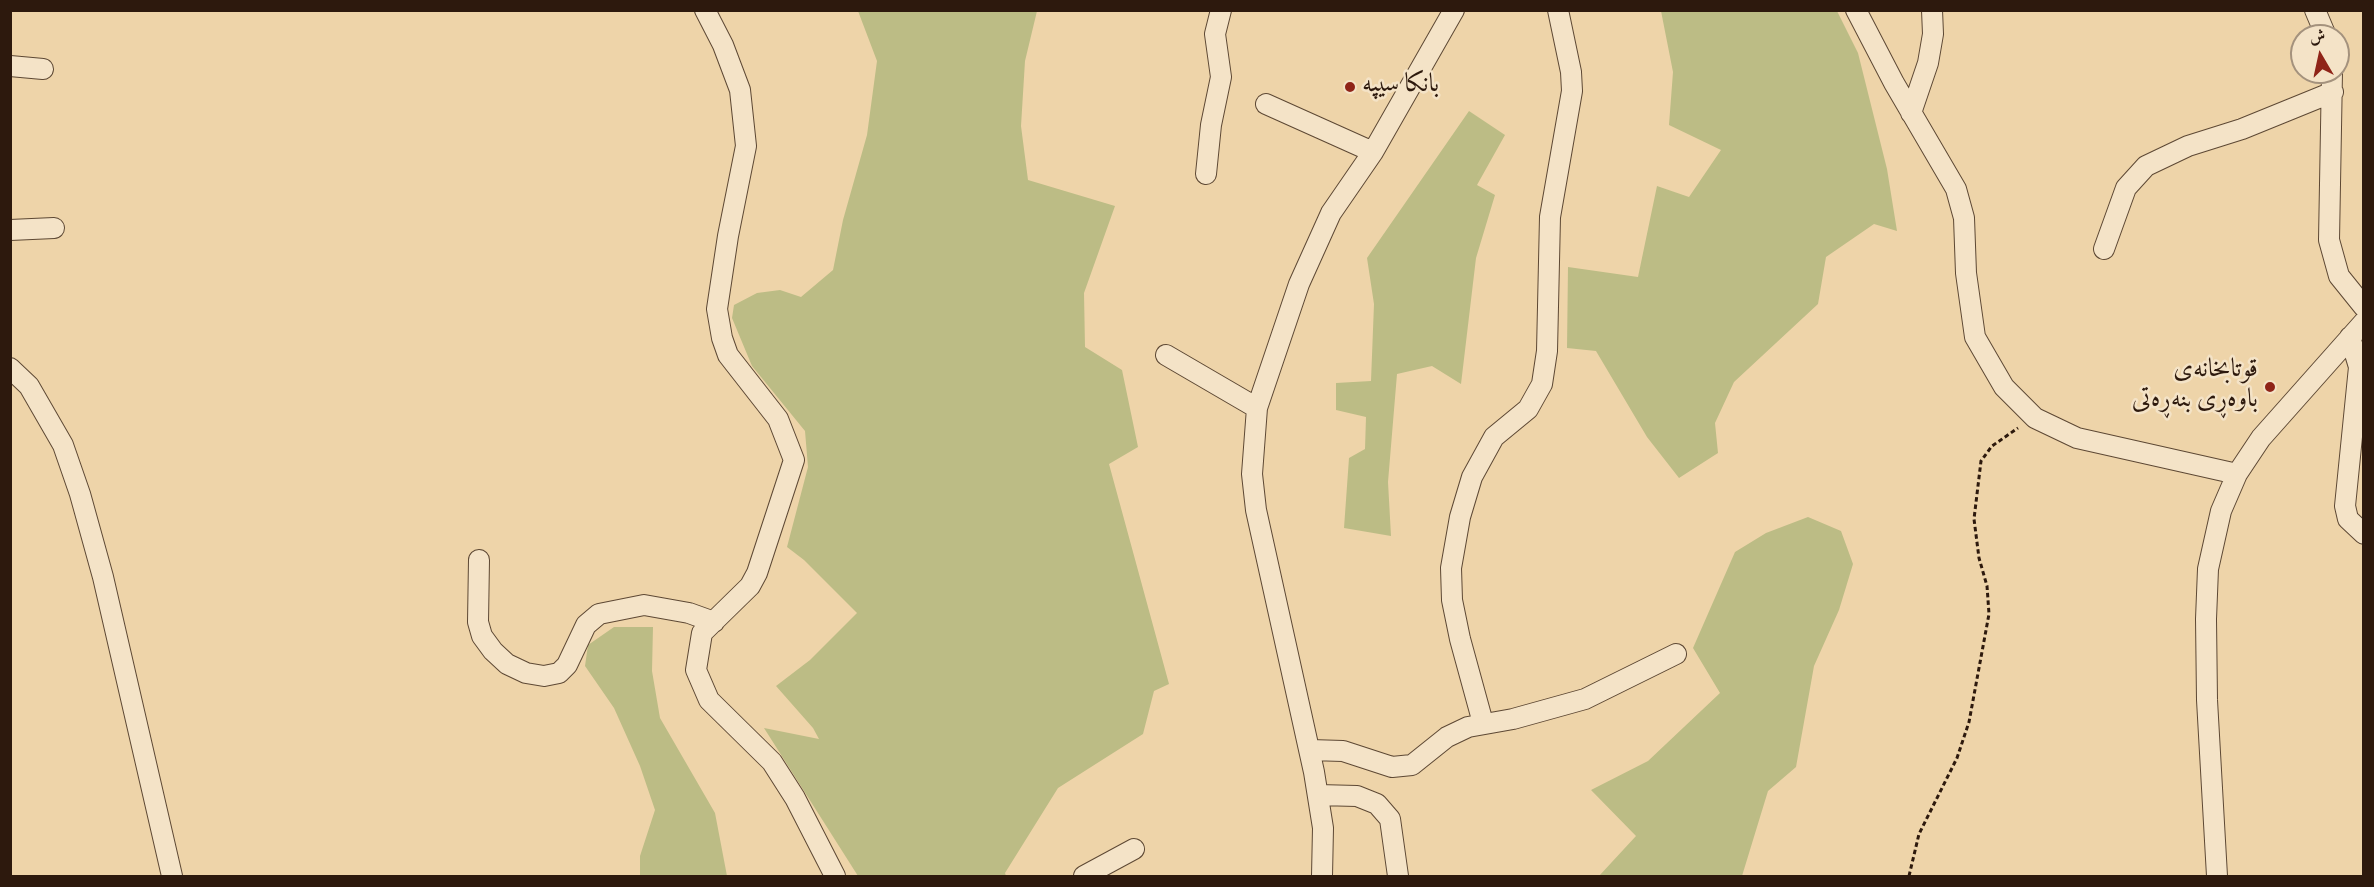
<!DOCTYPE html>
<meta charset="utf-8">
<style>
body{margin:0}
#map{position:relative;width:2374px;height:887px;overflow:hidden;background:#eed4a9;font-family:"Sorts Mill Goudy",Amiri,serif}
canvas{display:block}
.frame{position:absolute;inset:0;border:12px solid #2d190d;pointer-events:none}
.north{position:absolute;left:2290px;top:24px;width:60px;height:60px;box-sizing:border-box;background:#f4e3c7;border:2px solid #a4927d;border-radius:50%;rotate:351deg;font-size:16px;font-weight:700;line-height:24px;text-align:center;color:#2d190d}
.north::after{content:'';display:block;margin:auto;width:21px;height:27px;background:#8f2418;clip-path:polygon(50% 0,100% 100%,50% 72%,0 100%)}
</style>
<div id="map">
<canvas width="2374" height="887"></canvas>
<div class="frame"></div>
<div class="north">ش</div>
</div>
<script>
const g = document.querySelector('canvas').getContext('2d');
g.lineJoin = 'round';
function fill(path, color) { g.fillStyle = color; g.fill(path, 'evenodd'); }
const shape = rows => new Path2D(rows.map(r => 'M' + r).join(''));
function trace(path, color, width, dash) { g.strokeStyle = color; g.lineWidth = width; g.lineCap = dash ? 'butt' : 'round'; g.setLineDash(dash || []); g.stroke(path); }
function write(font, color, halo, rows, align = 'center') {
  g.font = font + ' "Sorts Mill Goudy",Amiri,serif'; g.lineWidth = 5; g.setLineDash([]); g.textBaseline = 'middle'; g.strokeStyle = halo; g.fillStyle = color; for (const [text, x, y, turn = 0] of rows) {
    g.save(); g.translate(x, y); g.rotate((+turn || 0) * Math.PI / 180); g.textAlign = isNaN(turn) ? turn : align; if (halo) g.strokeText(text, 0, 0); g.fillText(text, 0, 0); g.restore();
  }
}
fill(shape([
 [858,11,1037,11,1025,61,1021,126,1028,180,1115,206,1084,293,1085,347,1122,370,1138,447,1109,464,1169,684,1154,691,1143,734,1058,788,1005,873,1006,876,858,876,764,728,819,739,813,728,776,686,810,660,857,613,804,560,787,547,808,467,805,431,752,366,732,318,734,305,757,293,780,290,801,297,833,270,843,220,867,135,877,61],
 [1661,11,1837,11,1858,53,1887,169,1897,231,1874,224,1826,257,1818,304,1734,382,1715,423,1718,453,1679,478,1647,437,1596,351,1567,348,1568,267,1638,277,1657,186,1689,197,1721,150,1669,125,1673,72],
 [1469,111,1505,135,1477,185,1495,195,1476,258,1461,384,1432,366,1397,374,1388,482,1391,536,1344,528,1349,458,1365,449,1366,417,1336,410,1336,383,1371,381,1374,304,1367,258],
 [1808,517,1841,531,1853,564,1839,610,1814,666,1796,767,1768,791,1742,876,1599,876,1636,836,1591,790,1648,761,1720,693,1693,648,1735,552,1766,533],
 [614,627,653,627,652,671,660,718,715,813,727,876,640,876,640,856,655,810,640,766,614,708,585,666,588,645]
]), '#bcbc85');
const minor = shape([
 [705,10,723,45,740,90,746,146,728,236,717,309,722,338,728,355,778,419,794,460,757,573,750,586,702,633,696,670,709,700,772,762,795,798,835,876],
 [1856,10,1894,83,1956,189,1964,218,1966,273,1975,337,2004,387,2035,418,2077,438,2237,474],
 [2315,10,2326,36],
 [10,66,43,69],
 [2332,72,2329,240,2339,276,2364,307],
 [1266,104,1373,152],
 [1911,113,1928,63,1933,34,1932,10],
 [1206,174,1211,125,1221,77,1215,34,1221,10],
 [10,230,54,228],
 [2104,249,2126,188,2146,166,2188,146,2242,129,2333,92],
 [2350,337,2359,367,2345,506,2348,519,2364,534],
 [1166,355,1257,408],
 [10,368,29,386,63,445,80,494,103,577,172,876],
 [479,560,478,622,482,636,493,651,507,664,526,673,544,676,559,673,567,665,586,625,599,614,644,605,689,613,714,622],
 [1483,723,1460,639,1452,600,1451,568,1460,517,1472,477,1494,437,1528,409,1542,384,1547,351,1550,217,1572,91,1571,72,1558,10],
 [1310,750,1343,751,1392,767,1412,765,1447,737,1468,727,1513,719,1585,699,1676,654],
 [1318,795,1357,796,1377,804,1390,819,1398,876],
 [1084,876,1134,849],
 [1322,876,1323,828,1314,772,1256,510,1252,474,1257,408,1299,284,1331,213,1373,152,1454,10],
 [2217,876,2207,700,2206,619,2208,569,2221,511,2237,474,2261,438,2364,322]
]);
trace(minor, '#5d4834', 22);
trace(shape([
 [1909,876,1919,834,1957,758,1969,722,1989,614,1987,586,1979,558,1974,519,1981,461,1992,446,2018,428]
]), '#2d190d', 3, [4.5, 3]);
trace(minor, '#f4e3c7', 20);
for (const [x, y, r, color] of [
 [1350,87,6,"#8f2418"],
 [2270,387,6,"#8f2418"]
]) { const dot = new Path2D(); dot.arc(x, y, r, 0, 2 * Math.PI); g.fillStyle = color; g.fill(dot); trace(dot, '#f4e3c7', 2); }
write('26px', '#2d190d', '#f4e3c7', [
 ["بانکا سیپە",1362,87],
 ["قوتابخانەی",2258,372,"right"],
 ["باوەڕی بنەڕەتی",2258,402,"right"]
], 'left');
</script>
